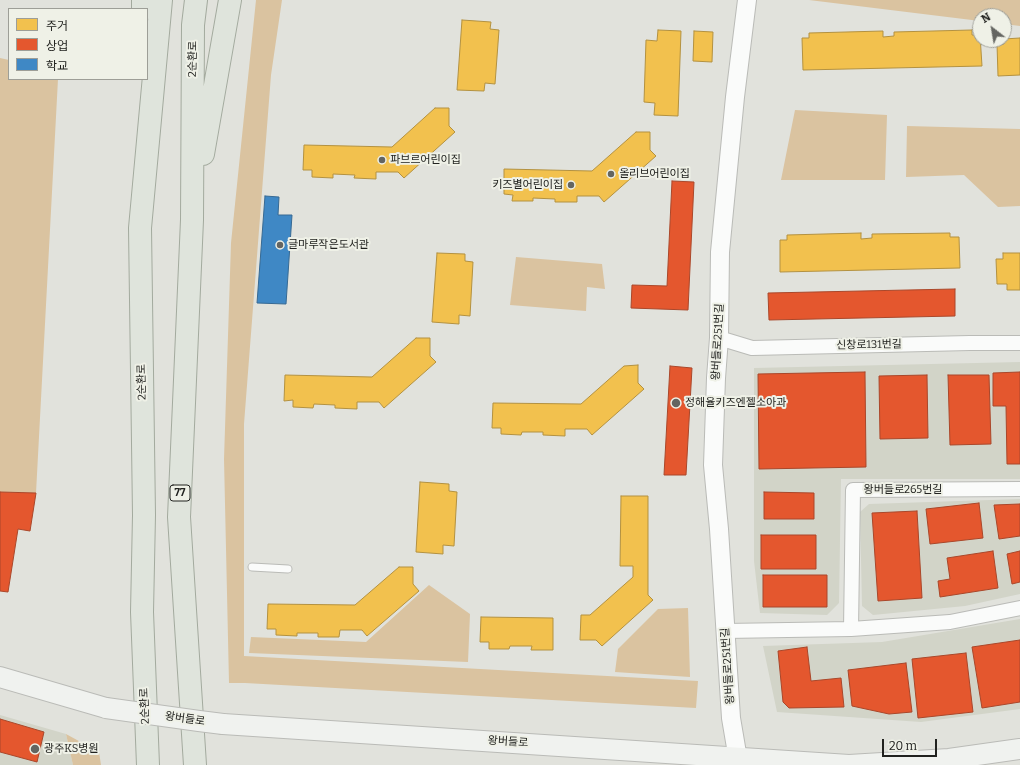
<!DOCTYPE html>
<meta charset="utf-8">
<style>
body{margin:0}
#map{position:relative;width:1020px;height:765px;overflow:hidden;background:#e1e2dc;font-family:Bitter,"Noto Sans KR",serif}
canvas{display:block}
.legend{position:absolute;left:8px;top:8px;width:140px;height:72px;box-sizing:border-box;background:#eff1e7;border:1px solid #9d9e97;margin:0;padding:5px 7px;list-style:none;font-size:12px;color:#21221f}
.legend li{display:flex;align-items:center;gap:8px;height:20px}
.legend b{width:20px;border:1px solid #9d9e97}
.north{position:absolute;left:972px;top:8px;width:40px;height:40px;box-sizing:border-box;background:#eff1e7;border:1px solid #9d9e97;border-radius:50%;rotate:329deg;font-size:11px;font-weight:700;line-height:16px;text-align:center;color:#21221f}
.north::after{content:'';display:block;margin:auto;width:14px;height:18px;background:#646561;clip-path:polygon(50% 0,100% 100%,50% 72%,0 100%)}
.scale{position:absolute;left:882px;top:739px;width:55px;height:18px;box-sizing:border-box;border:2px solid #21221f;border-top:0;padding-left:5px;font-size:12px;line-height:14px;white-space:nowrap;color:#21221f;-webkit-text-stroke:3px #eff1e7;paint-order:stroke}
</style>
<div id="map">
<canvas width="1020" height="765"></canvas>
<ul class="legend">
<li><b style="height:11px;background:#f2c14e"></b>주거</li>
<li><b style="height:11px;background:#e4572e"></b>상업</li>
<li><b style="height:11px;background:#3f88c5"></b>학교</li>
</ul>
<div class="north">N</div>
<div class="scale">20 m</div>
</div>
<script>
const g = document.querySelector('canvas').getContext('2d');
g.lineJoin = 'round';
function fill(path, color) { g.fillStyle = color; g.fill(path, 'evenodd'); }
const shape = rows => new Path2D(rows.map(r => 'M' + r).join(''));
function trace(path, color, width, dash) { g.strokeStyle = color; g.lineWidth = width; g.lineCap = dash ? 'butt' : 'round'; g.setLineDash(dash || []); g.stroke(path); }
function write(font, color, halo, rows, align = 'center') {
  g.font = font + ' Bitter,"Noto Sans KR",serif'; g.lineWidth = 4; g.setLineDash([]); g.textBaseline = 'middle'; g.strokeStyle = halo; g.fillStyle = color; for (const [text, x, y, turn = 0] of rows) {
    g.save(); g.translate(x, y); g.rotate((+turn || 0) * Math.PI / 180); g.textAlign = isNaN(turn) ? turn : align; if (halo) g.strokeText(text, 0, 0); g.fillText(text, 0, 0); g.restore();
  }
}
fill(shape([
 [1020,362,1020,479,841,479,839,603,827,615,760,613,754,561,754,368],
 [1020,499,1020,594,965,606,873,615,862,606,860,512,869,504],
 [1020,619,1020,709,921,722,777,712,763,646,882,642],
 [0,715,66,734,73,765,0,765]
]), '#d2d4c8');
fill(shape([
 [256,0,282,0,271,75,244,424,244,656,698,681,696,708,245,683,229,683,224,459,231,243],
 [809,0,1020,0,1020,26,1004,24,1004,16,980,16,980,21],
 [0,58,9,60,9,79,58,79,36,493,0,492],
 [795,110,887,115,885,180,781,180],
 [907,126,1020,129,1020,206,998,207,964,175,906,177],
 [516,257,602,264,605,289,587,287,586,311,510,305],
 [429,585,470,614,468,662,249,653,251,637,366,642],
 [688,608,690,677,615,672,618,649,658,609],
 [66,734,99,752,101,765,73,765]
]), '#dac3a0');
const homes = shape([
 [462,20,491,22,490,29,499,30,495,84,485,83,484,91,457,90,462,20],
 [658,30,681,31,678,116,654,115,655,103,644,102,646,40,657,41,658,30],
 [972,30,972,35,980,35,982,66,803,70,802,38,809,38,809,33,883,31,883,37,894,36,894,32,972,30],
 [694,31,713,32,712,62,693,61,694,31],
 [1020,38,1020,75,998,76,997,44,1004,44,1004,39,1020,38],
 [435,108,449,108,449,126,455,132,404,178,398,172,376,172,376,179,354,178,355,175,333,174,333,178,312,177,312,170,303,170,304,145,392,147,435,108],
 [636,132,650,132,650,150,656,156,604,202,599,196,577,196,577,202,555,202,555,199,533,198,533,201,512,201,513,195,504,194,504,169,592,171,636,132],
 [861,233,861,239,872,238,872,234,950,233,950,237,959,237,960,268,780,272,780,240,787,240,787,235,861,233],
 [437,253,465,254,465,261,473,262,470,316,459,315,459,324,432,322,437,253],
 [1003,253,1020,253,1020,290,1007,290,1007,284,997,284,996,259,1003,259,1003,253],
 [416,338,430,338,430,356,436,362,384,408,379,402,357,402,357,409,335,408,335,405,314,404,313,408,293,407,293,400,284,401,285,375,372,377,416,338],
 [638,365,638,383,644,389,592,435,587,429,565,429,565,436,543,435,543,432,522,432,521,435,501,434,501,428,492,428,493,403,581,404,624,366,638,365],
 [420,482,449,484,449,491,457,492,454,546,443,545,443,554,416,552,420,482],
 [621,496,648,496,648,595,653,600,602,646,596,640,580,640,581,615,590,615,633,577,633,566,620,566,621,496],
 [399,567,413,567,413,584,419,591,367,636,362,630,340,630,339,637,318,637,318,633,297,633,297,636,276,635,276,629,267,629,268,604,355,605,399,567],
 [481,617,553,618,553,650,531,650,532,646,510,646,509,649,489,649,489,642,480,642,481,617]
]);
fill(homes, '#f2c14e');
trace(homes, '#b39140', 1);
const shops = shape([
 [672,181,694,182,688,310,631,308,632,285,667,286,672,181],
 [955,289,955,316,769,320,768,293,955,289],
 [670,366,692,368,686,475,664,475,670,366],
 [865,372,866,467,759,469,758,374,865,372],
 [1020,372,1020,464,1007,464,1006,406,993,406,993,373,1020,372],
 [927,375,928,438,880,439,879,376,927,375],
 [948,375,989,375,991,444,950,445,948,375],
 [0,492,36,493,30,531,18,529,8,592,0,591,0,492],
 [764,492,814,493,814,519,764,519,764,492],
 [979,503,983,538,930,544,926,509,979,503],
 [1020,504,1020,536,999,539,994,505,1020,504],
 [917,511,922,598,878,601,872,513,917,511],
 [761,535,816,535,816,569,761,569,761,535],
 [993,551,998,588,940,597,938,581,950,579,947,558,993,551],
 [1020,551,1020,582,1012,584,1007,554,1020,551],
 [763,575,827,575,827,607,763,607,763,575],
 [1020,640,1020,702,982,708,972,647,1020,640],
 [807,647,811,681,841,678,844,707,789,708,783,702,778,651,807,647],
 [966,653,973,712,918,718,912,659,966,653],
 [906,663,912,712,889,714,852,706,848,670,906,663],
 [0,719,44,732,37,762,0,752,0,719]
]);
fill(shops, '#e4572e');
trace(shops, '#aa472a', 1);
const schools = shape([
 [265,196,279,197,278,215,292,215,286,304,257,303,265,196]
]);
fill(schools, '#3f88c5');
trace(schools, '#366993', 1);
const service = shape([
 [252,567,288,569]
]);
const minor = shape([
 [719,338,752,348,970,343,1020,343],
 [851,629,853,490,1020,489],
 [725,631,851,629,950,622,1020,608]
]);
const tertiary = shape([
 [739,765,731,718,719,529,713,465,716,378,719,338,720,252,735,97,747,0]
]);
const secondary = shape([
 [0,677,106,708],
 [223,724,849,765,949,759,1020,749]
]);
const trunk = shape([
 [143,9,143,0],
 [203,154,230,0],
 [148,765,142,612,144,515,140,228,161,0],
 [195,765,179,517,192,220,193,25,196,0]
]);
trace(service, '#babbb7', 9);
trace(minor, '#babbb7', 16);
trace(tertiary, '#babbb7', 20);
trace(secondary, '#babbb7', 22);
trace(trunk, '#a3aa9e', 24);
trace(service, '#fafbfa', 7);
trace(minor, '#fafbfa', 14);
trace(tertiary, '#fafbfa', 18);
trace(secondary, '#f0f2ef', 20);
trace(trunk, '#dfe4dc', 22);
const secondaryBridge = shape([
 [106,708,199,721,223,724]
]);
trace(secondaryBridge, '#babbb7', 22, []);
trace(secondaryBridge, '#f0f2ef', 20);
for (const [x, y, r, color] of [
 [382,160,4,"#646561"],
 [611,174,4,"#646561"],
 [571,185,4,"#646561"],
 [280,245,4,"#646561"],
 [676,403,5,"#646561"],
 [35,749,5,"#646561"]
]) { const dot = new Path2D(); dot.arc(x, y, r, 0, 2 * Math.PI); g.fillStyle = color; g.fill(dot); trace(dot, '#eff1e7', 1.5); }
for (const [x, y, w] of [
 [180,493,20]
]) { const box = new Path2D(); box.roundRect(x - w / 2, y - 8, w, 16, 3); g.fillStyle = '#eff1e7'; g.fill(box); trace(box, '#21221f', 1); }
write('bold 10px', '#21221f', null, [
 ["77",180,493]
]);
write('11px', '#21221f', '#eff1e7', [
 ["2순환로",193,59,-89],
 ["왕버들로251번길",718,342,-87],
 ["신창로131번길",869,345,-1],
 ["2순환로",142,382,-91],
 ["왕버들로265번길",903,490],
 ["왕버들로251번길",728,666,-94],
 ["2순환로",145,706,-92],
 ["왕버들로",185,719,8],
 ["왕버들로",508,742,4]
]);
write('11px', '#21221f', '#eff1e7', [
 ["파브르어린이집",390,160],
 ["올리브어린이집",619,174],
 ["키즈별어린이집",563,185,"right"],
 ["글마루작은도서관",288,245],
 ["정해율키즈엔젤소아과",685,403],
 ["광주KS병원",44,749]
], 'left');
</script>
